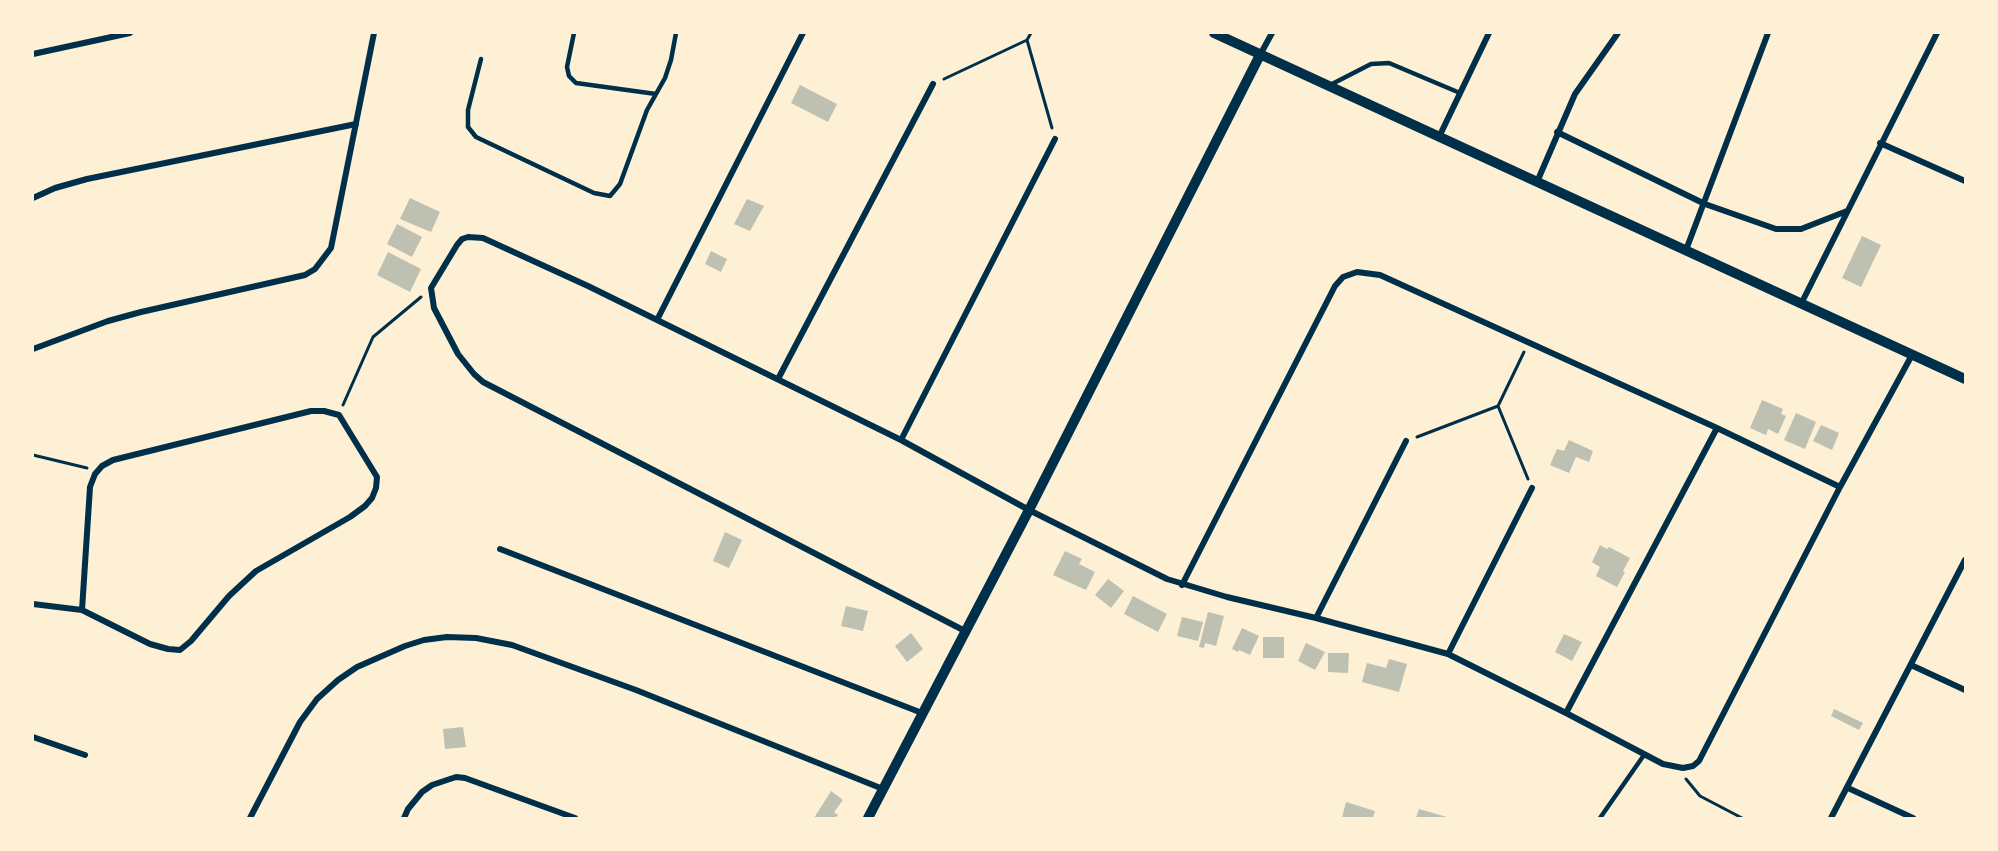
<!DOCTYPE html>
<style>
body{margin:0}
#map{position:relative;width:1998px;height:851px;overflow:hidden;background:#fdf0d5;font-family:Jost,sans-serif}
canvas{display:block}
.frame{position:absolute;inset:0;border:34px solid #fdf0d5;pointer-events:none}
</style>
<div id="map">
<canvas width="1998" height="851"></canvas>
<div class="frame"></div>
</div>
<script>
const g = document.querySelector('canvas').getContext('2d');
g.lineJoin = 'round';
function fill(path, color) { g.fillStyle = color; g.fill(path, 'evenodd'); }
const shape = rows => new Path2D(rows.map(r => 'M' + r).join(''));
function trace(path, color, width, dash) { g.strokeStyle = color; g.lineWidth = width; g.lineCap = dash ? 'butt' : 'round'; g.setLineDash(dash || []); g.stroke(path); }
fill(shape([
 [800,85,837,104,828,122,791,103],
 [410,198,440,212,431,232,400,219],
 [747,199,764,206,750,231,734,224],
 [397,224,422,237,412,257,387,244],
 [1862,236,1881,245,1861,287,1842,278],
 [711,251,727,259,721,272,705,264],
 [388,252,421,269,410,292,377,275],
 [1762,400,1783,409,1781,414,1786,416,1778,434,1768,429,1766,435,1750,428],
 [1796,413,1816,422,1805,449,1784,440],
 [1821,425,1839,433,1832,450,1813,441],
 [1569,440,1593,451,1589,462,1576,457,1569,473,1550,465,1557,449,1564,451],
 [725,532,742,540,729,568,713,561],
 [1600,545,1607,549,1609,547,1630,558,1623,571,1625,572,1617,587,1596,576,1600,567,1592,562],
 [1065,551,1082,559,1079,564,1095,572,1086,590,1053,575],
 [1108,579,1124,591,1111,608,1095,595],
 [1133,596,1167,614,1158,632,1124,614],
 [846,606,868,611,863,631,841,626],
 [1208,612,1224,616,1216,646,1205,643,1204,648,1199,647],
 [1182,617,1203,622,1198,641,1177,636],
 [1242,628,1259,636,1250,655,1239,650,1238,652,1232,649],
 [911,633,923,649,907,662,895,646],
 [1564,634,1582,642,1572,661,1555,652],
 [1263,637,1284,637,1284,658,1263,658],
 [1306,643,1325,652,1315,670,1298,661],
 [1328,653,1349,653,1348,673,1328,672],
 [1389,659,1407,664,1399,692,1362,682,1367,663,1386,668],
 [1834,709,1863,723,1859,730,1831,716],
 [463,727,466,747,445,749,443,729],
 [831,791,843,800,834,812,838,815,835,818,814,818],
 [1346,802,1375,811,1373,818,1342,818],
 [1419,809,1447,817,1447,818,1416,818]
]), '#bec0b2');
trace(shape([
 [1027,40,1052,128],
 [944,79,1027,40,1031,33],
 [343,405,373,337,421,297],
 [1498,406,1528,479],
 [1417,437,1498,406,1524,352],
 [33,455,87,468],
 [1686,779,1700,796,1742,818]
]), '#003049', 3);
trace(shape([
 [574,33,567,67,569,76,576,83,656,94],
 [481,59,468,110,468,127,476,137,594,193,610,196,620,184,647,110,665,78,671,60,676,33],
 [1330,85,1371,64,1389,63,1460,93],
 [1600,818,1644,755]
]), '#003049', 4.5);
trace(shape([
 [33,54,130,33],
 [1260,55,1272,33],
 [1557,132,1705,204,1776,229,1801,229,1847,211],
 [1439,137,1489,33],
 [1880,143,1965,181],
 [1537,182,1575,94,1618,33],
 [33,198,55,188,87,179,356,124],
 [1686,250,1768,33],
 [1801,304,1937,33],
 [657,320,803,33],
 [33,349,108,321,141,312,305,275,315,269,331,248,374,33],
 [778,379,933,84],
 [901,440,1055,139],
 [500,549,922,713],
 [1182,585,1335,286,1343,277,1357,272,1380,275,1717,428,1840,487],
 [33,604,82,610,150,644,168,649,180,650,191,641,229,596,256,571,350,517,365,506,372,498,376,488,377,477,339,415,324,411,311,411,113,460,102,466,95,474,90,487,82,610],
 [1316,618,1406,441],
 [965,631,483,382,474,374,458,354,434,308,431,288,457,245,462,239,468,237,483,238,588,286,901,440,1029,510,1167,579,1227,597,1316,618,1448,654,1566,713,1663,764,1683,768,1693,766,1699,761,1840,487,1912,355],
 [1448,654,1532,488],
 [1911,665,1965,690],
 [1566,713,1717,428],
 [33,737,85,755],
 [1848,788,1913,818],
 [250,818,300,722,317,699,338,680,357,667,405,646,424,640,447,637,476,638,512,645,636,690,883,789],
 [404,818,408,809,422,792,432,785,456,777,465,778,575,818],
 [1831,818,1965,560]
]), '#003049', 6);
trace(shape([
 [1214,33,1965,379],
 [868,818,1029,510,1260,55]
]), '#003049', 10);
</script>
